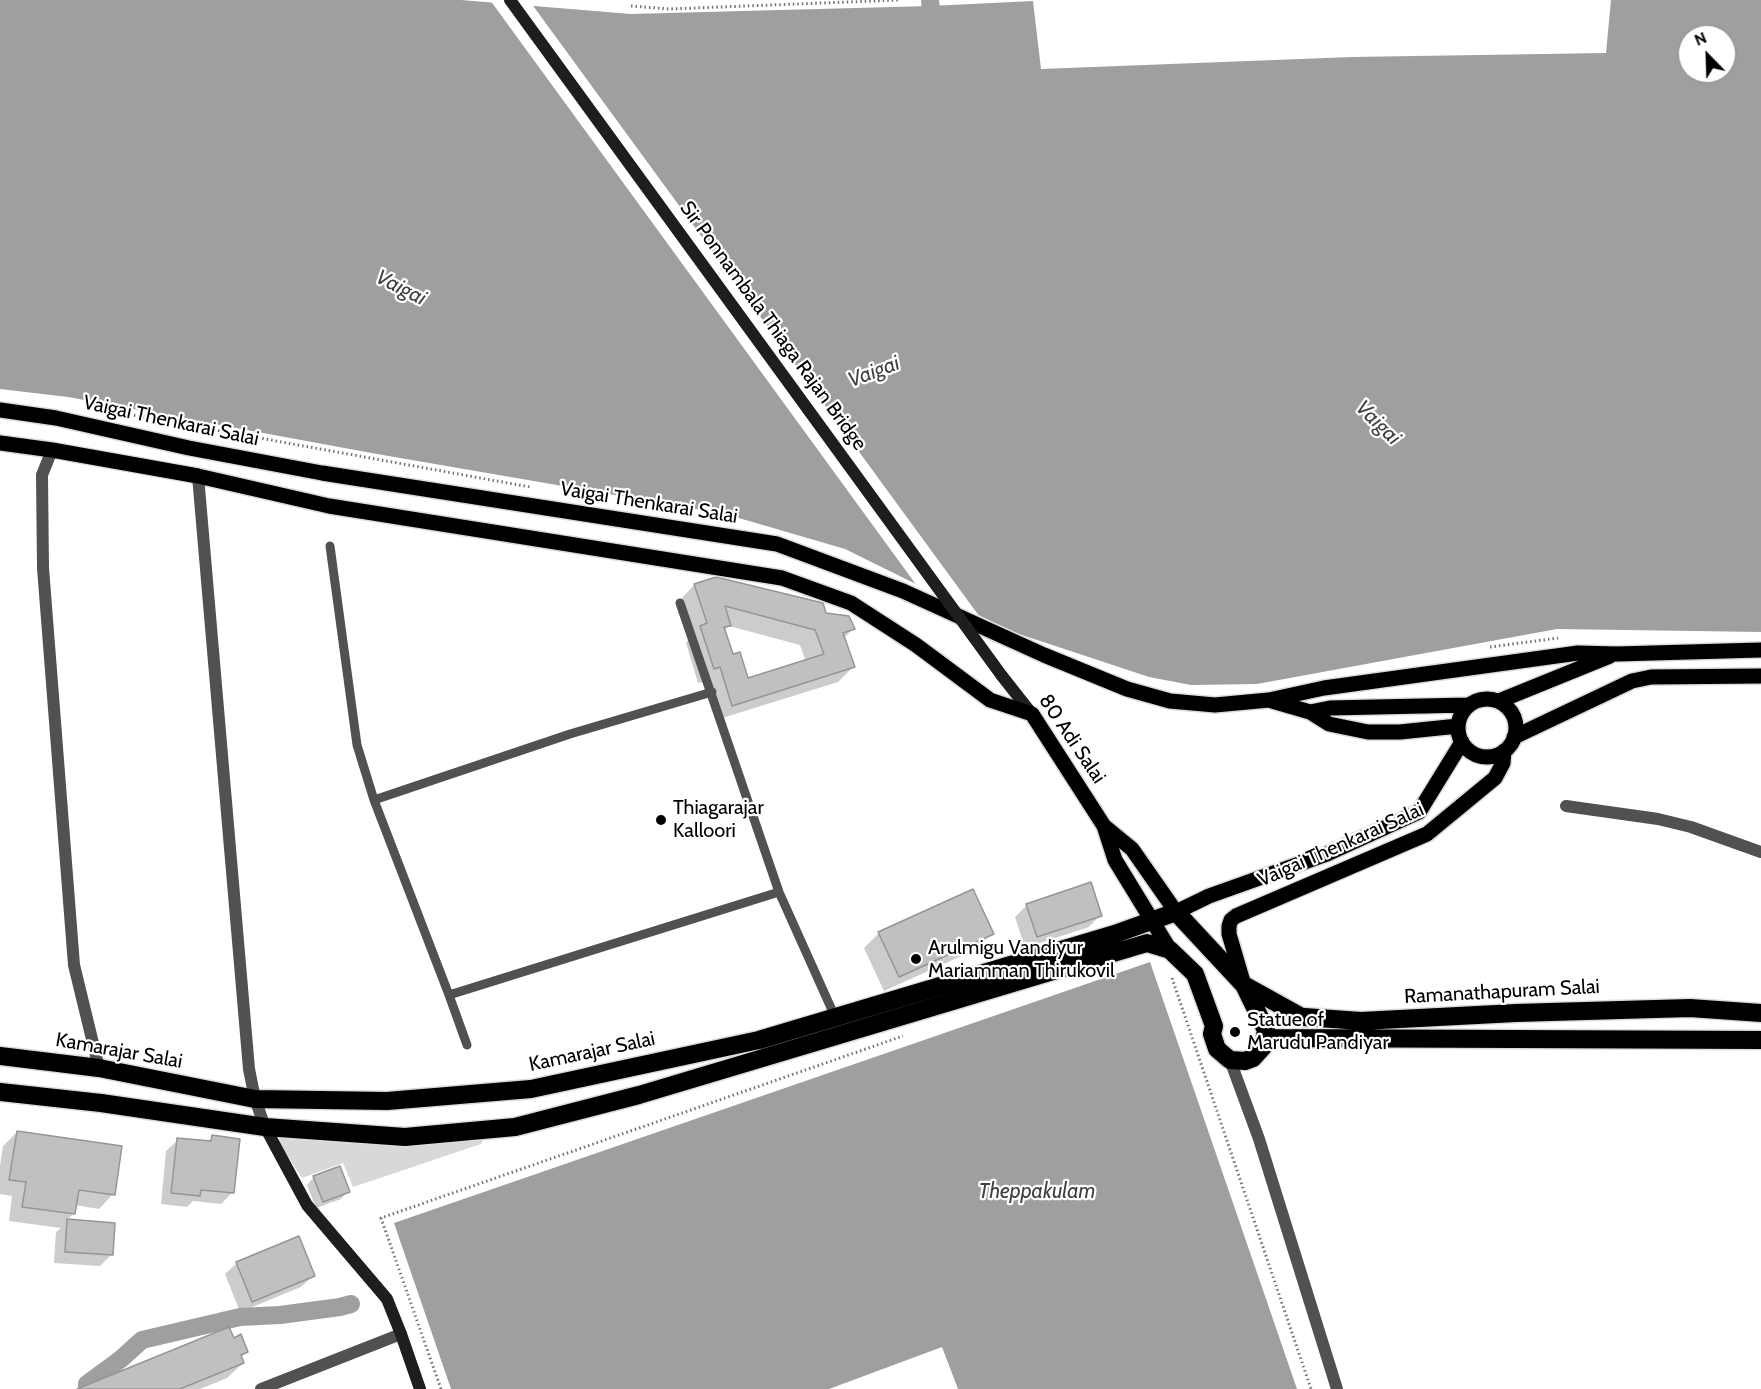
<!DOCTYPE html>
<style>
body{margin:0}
#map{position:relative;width:1761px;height:1389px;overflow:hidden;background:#fff;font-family:Cabin,sans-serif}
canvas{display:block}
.north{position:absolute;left:1677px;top:24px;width:60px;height:60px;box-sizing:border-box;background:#fff;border:2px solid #999;border-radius:50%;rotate:337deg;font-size:16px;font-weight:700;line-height:24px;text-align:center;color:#000}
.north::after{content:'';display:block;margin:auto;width:21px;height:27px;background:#000;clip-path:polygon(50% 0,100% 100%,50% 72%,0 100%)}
</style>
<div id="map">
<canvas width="1761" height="1389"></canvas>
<div class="north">N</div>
</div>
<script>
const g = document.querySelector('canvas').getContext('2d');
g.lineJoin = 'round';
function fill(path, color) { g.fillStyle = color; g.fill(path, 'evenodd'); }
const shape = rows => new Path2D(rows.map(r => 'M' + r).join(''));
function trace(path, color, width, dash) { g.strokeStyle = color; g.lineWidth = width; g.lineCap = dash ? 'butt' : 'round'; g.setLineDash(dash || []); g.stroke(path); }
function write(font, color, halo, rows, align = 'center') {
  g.font = font + ' Cabin,sans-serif'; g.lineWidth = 4.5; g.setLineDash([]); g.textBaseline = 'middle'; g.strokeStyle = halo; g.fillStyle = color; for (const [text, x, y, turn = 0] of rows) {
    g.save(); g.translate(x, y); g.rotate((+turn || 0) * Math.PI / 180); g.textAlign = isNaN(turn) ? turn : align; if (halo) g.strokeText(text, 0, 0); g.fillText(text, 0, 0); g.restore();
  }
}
fill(shape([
 [281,1134,481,1137,483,1140,481,1144,353,1187,343,1163,302,1178,281,1146,279,1141]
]), '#d8d8d8');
fill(shape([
 [0,0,461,0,631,14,930,6,1033,1,1041,69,1352,57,1606,53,1611,0,1761,0,1761,632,1557,629,1257,684,1191,685,1149,677,1013,632,845,549,725,514,377,454,68,397,0,389],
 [1689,36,1725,36,1725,72,1689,72],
 [1150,962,1297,1389,958,1389,942,1347,829,1389,451,1389,394,1223]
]), '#9f9f9f');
fill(shape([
 [490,0,531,3,982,620,920,590]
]), '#fff');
fill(shape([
 [716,579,853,629,843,639,853,667,838,682,716,720,704,682,698,683,686,643,691,637,679,601,694,585],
 [729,626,800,645,806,662,747,680,732,656,724,631],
 [1090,884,1100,915,1089,927,1025,948,1015,917,1026,906],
 [879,933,992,933,977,949,884,991,864,948],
 [17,1132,113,1194,99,1209,75,1205,74,1213,66,1221,114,1225,111,1255,100,1266,54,1263,56,1232,61,1228,9,1221,12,1196,0,1194,0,1166,3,1146],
 [212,1137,233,1192,221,1204,193,1201,187,1207,161,1204,166,1151,178,1140,207,1143],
 [314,1177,348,1191,341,1199,316,1208,307,1185],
 [237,1263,313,1276,301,1287,240,1312,225,1274],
 [233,1340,247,1351,240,1358,243,1363,227,1378,200,1389,86,1389]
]), '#0003');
trace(shape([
 [930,0,933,31],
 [87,1389,87,1384,121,1359,142,1340,240,1317,280,1315,340,1307,351,1304]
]), '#9f9f9f', 18);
const building = shape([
 [716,577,823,603,826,613,849,616,855,629,843,633,855,667,732,706,720,667,714,669,700,626,707,623,694,584,716,577],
 [725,606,815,630,824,654,748,678,740,652,733,654,724,627,731,626,725,606],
 [1091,882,1102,916,1037,937,1026,904,1091,882],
 [973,889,994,934,899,977,878,932,973,889],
 [17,1131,122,1146,115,1195,79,1190,75,1214,22,1207,26,1182,9,1180,17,1131],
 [212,1135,240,1139,234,1193,201,1190,200,1196,171,1193,177,1138,211,1141,212,1135],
 [340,1166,350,1192,323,1202,313,1176,340,1166],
 [67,1219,115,1223,113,1255,65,1252,67,1219],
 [299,1236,315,1276,252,1302,236,1262,299,1236],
 [229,1327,234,1338,241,1334,248,1352,241,1355,244,1363,180,1389,77,1389,229,1327]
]);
fill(building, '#c0c0c0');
trace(building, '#959595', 1.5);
const primary = shape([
 [0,410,56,418,189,448,322,473,777,544,903,591,1044,655,1127,689,1170,701,1215,705,1269,700,1324,688,1578,653,1617,654,1761,650],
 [0,443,52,450,198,476,329,506,782,578,851,603,916,645,990,700,1032,714,1104,826,1115,860,1170,950],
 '1458 728a29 29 0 1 1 58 0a29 29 0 1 1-58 0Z',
 [1272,701,1310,712,1330,708,1469,705],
 [1499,701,1610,656],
 [1310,712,1329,724,1368,732,1400,732,1458,726],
 [1514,737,1632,681,1651,677,1761,676],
 [1104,826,1132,849,1176,912,1209,896,1327,854,1419,812,1462,742],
 [1244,985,1229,934,1229,926,1231,920,1236,916,1427,834,1495,778,1503,763,1504,751]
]);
const highway = shape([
 [1290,1016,1361,1021,1516,1013,1690,1008,1761,1013],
 [1266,1038,1761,1040],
 [0,1056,99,1068,255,1099,387,1101,531,1089,759,1040,1115,934,1176,912,1244,985,1300,1016],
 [0,1092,101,1103,265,1127,405,1137,515,1127,639,1095,1147,943,1170,950,1195,974,1214,1026,1212,1034,1217,1049,1230,1060,1245,1061,1253,1058,1263,1047,1266,1030,1244,985]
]);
trace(primary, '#dbdbdb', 18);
trace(highway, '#dbdbdb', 21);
trace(shape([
 [631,6,669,9,899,0],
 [94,408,530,487],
 [1490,647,1558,638],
 [1172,978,1311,1389],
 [441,1389,381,1218,903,1036]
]), '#737373', 3, [1.5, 3]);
trace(shape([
 [330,546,357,745,374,800,449,995,467,1045],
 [680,603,779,892,836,1019],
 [374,800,570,734,712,692],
 [449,995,779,892]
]), '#515151', 9);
trace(shape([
 [52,450,42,475,43,568,74,965,99,1068],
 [198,476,249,1069,255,1099,265,1127],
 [1566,806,1658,819,1691,827,1761,852],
 [1230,1060,1259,1139,1337,1389],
 [261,1389,401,1334]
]), '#515151', 12);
trace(shape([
 [1002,676,1032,714],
 [265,1127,307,1205,387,1299,401,1334,420,1389]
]), '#1e1e1e', 12);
trace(primary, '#000', 15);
trace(highway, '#000', 18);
trace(shape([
 [510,0,1002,676]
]), '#1e1e1e', 12);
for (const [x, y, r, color] of [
 [661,820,6,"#000"],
 [916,959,6,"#000"],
 [1235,1032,6,"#000"]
]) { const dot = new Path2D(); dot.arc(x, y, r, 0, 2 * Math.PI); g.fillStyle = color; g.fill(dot); trace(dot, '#fff', 2); }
write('20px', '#000', '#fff', [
 ["Sir Ponnambala Thiaga Rajan Bridge",773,326,54],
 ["Vaigai Thenkarai Salai",171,421,12],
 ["Vaigai Thenkarai Salai",649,503,9],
 ["80 Adi Salai",1072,739,56],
 ["Vaigai Thenkarai Salai",1341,845,-24],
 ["Ramanathapuram Salai",1502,992,-3],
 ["Kamarajar Salai",119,1051,10],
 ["Kamarajar Salai",592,1052,-12]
]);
write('20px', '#000', '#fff', [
 ["Thiagarajar",673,808],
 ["Kalloori",673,831],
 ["Arulmigu Vandiyur",928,948],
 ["Mariamman Thirukovil",928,971],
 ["Statue of",1247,1020],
 ["Marudu Pandiyar",1247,1043]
], 'left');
write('italic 21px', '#404040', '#fff', [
 ["Vaigai",401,288,27],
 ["Vaigai",874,372,-21],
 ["Vaigai",1378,423,44],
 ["Theppakulam",1037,1192]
]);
</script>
